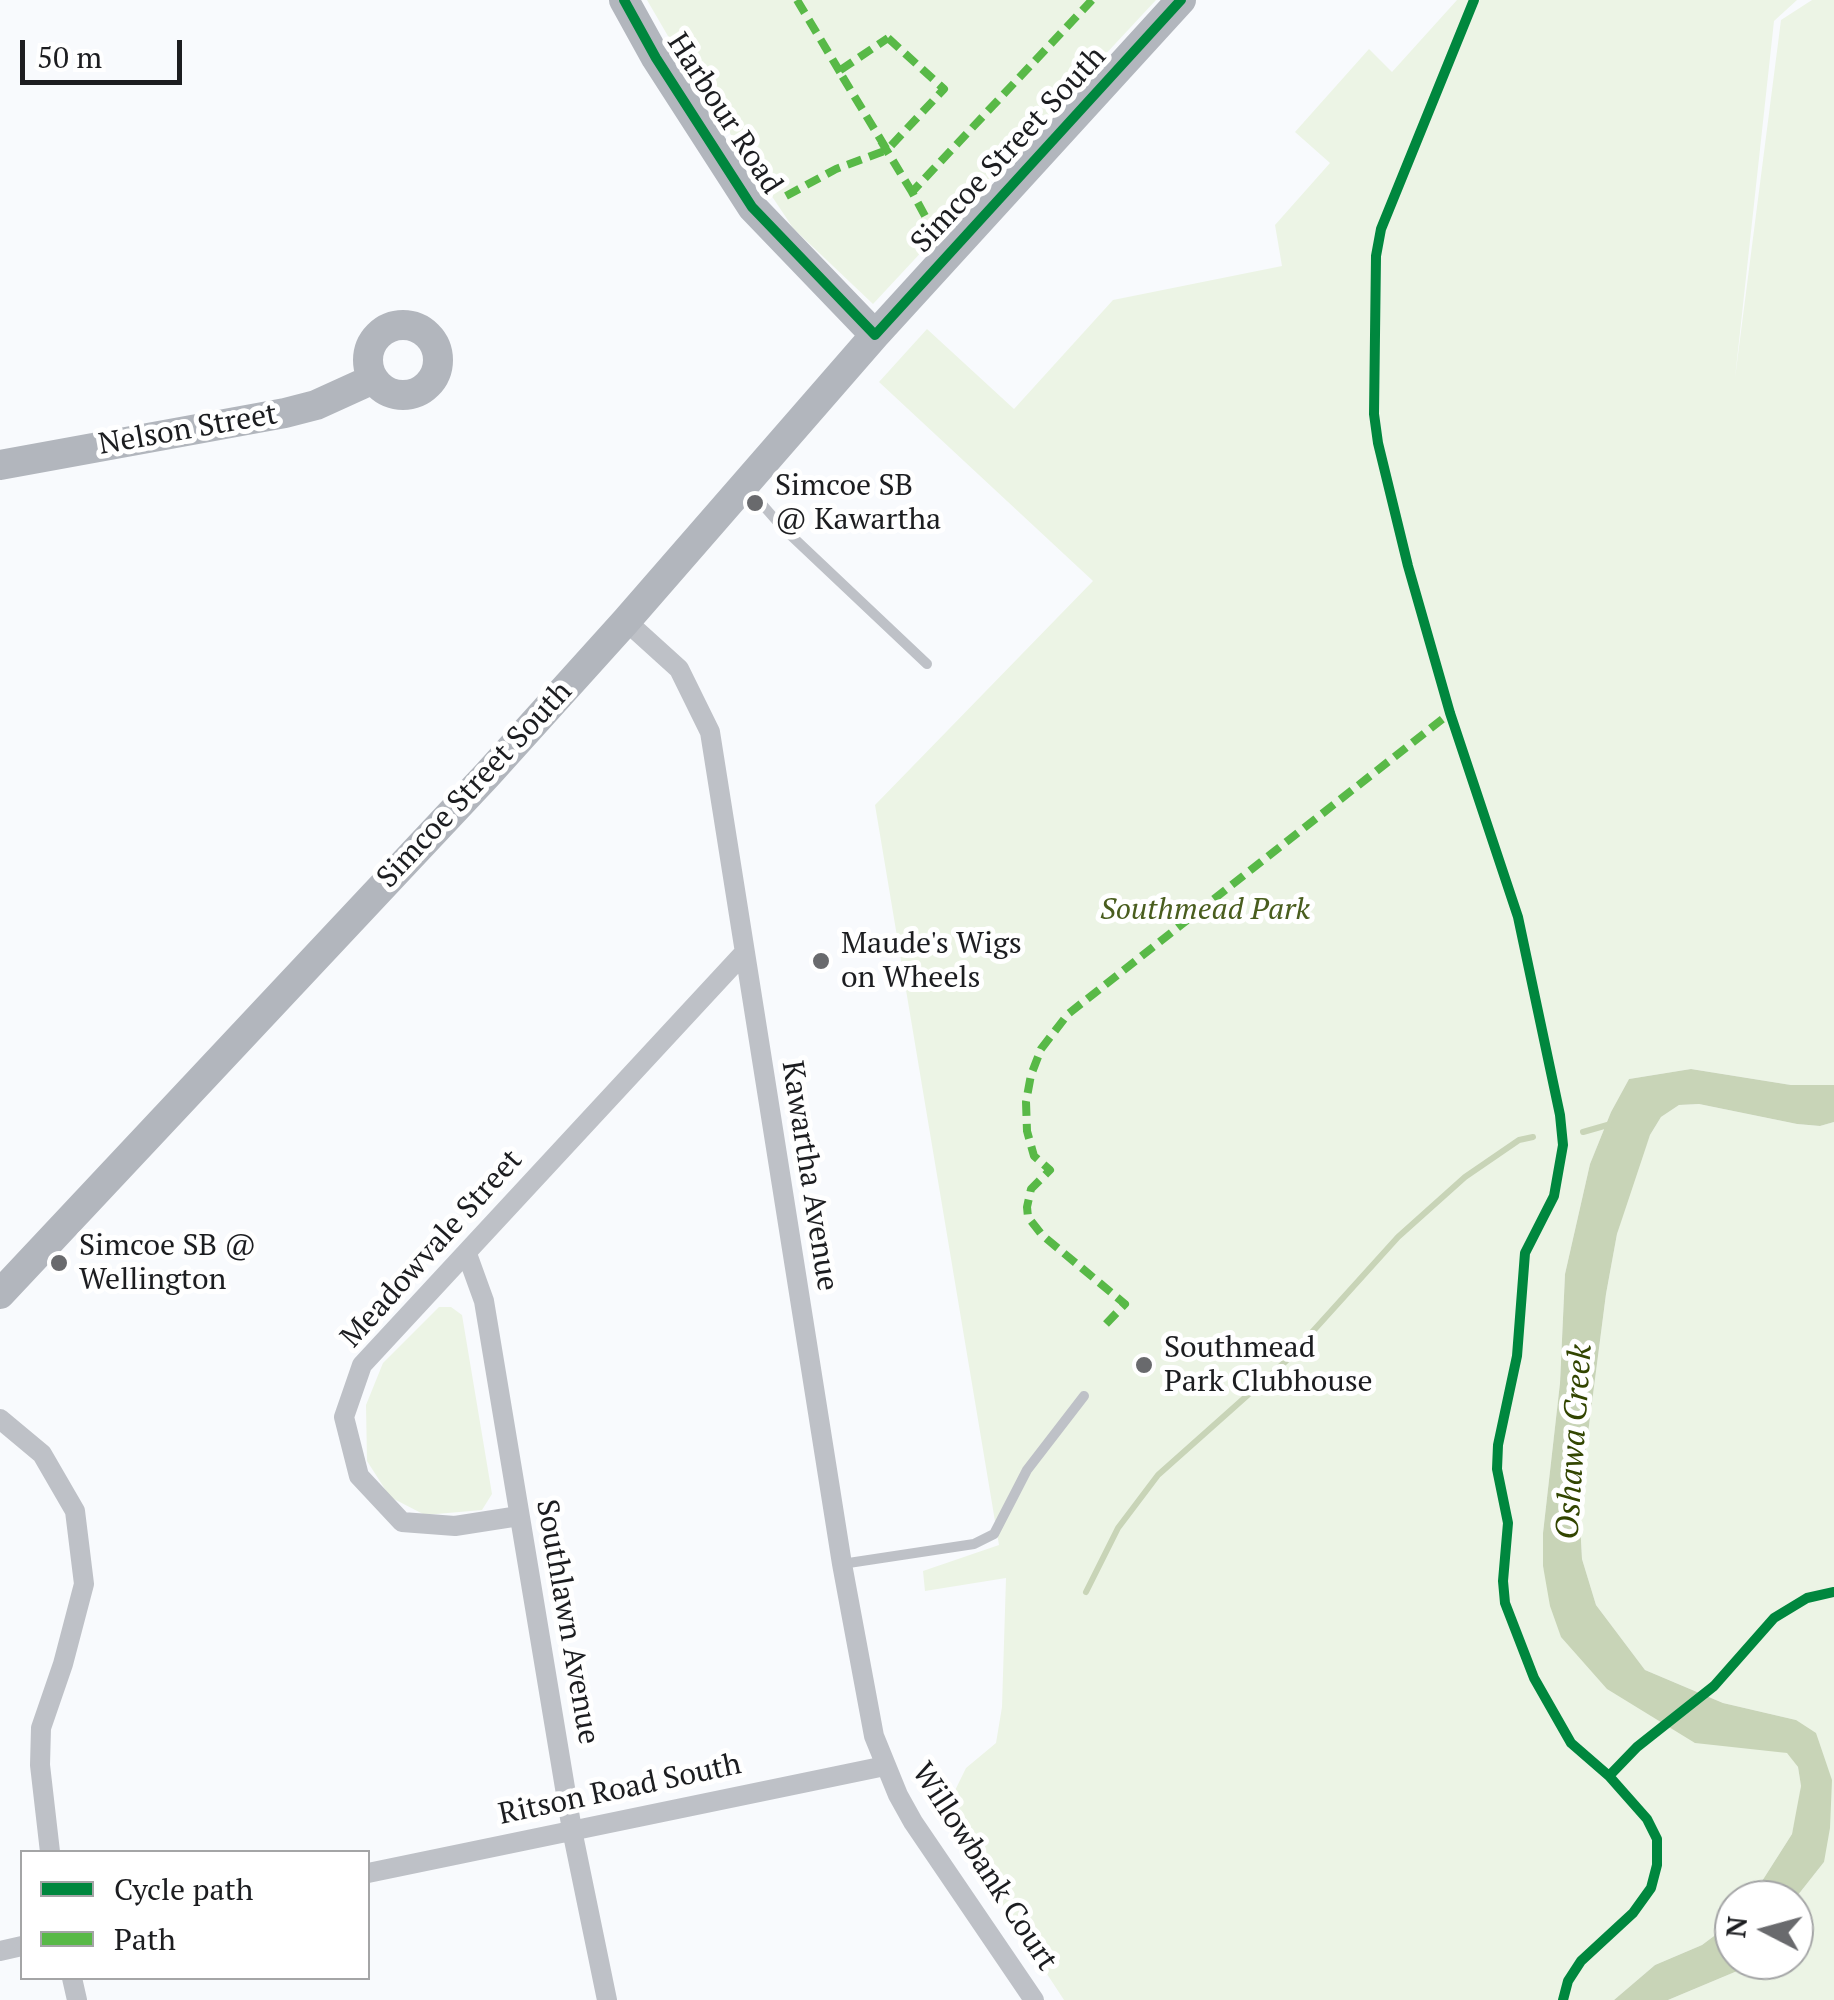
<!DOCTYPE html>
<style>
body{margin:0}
#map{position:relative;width:1834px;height:2000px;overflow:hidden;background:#f8fafd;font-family:"PT Serif",serif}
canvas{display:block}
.legend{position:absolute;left:20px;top:1850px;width:350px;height:130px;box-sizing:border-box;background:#fff;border:2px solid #a4a5a6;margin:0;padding:12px 18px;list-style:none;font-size:30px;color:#1c1d20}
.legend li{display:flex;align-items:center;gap:20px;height:50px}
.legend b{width:50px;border:2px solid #a4a5a6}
.north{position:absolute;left:1714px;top:1880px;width:100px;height:100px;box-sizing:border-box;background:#fff;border:2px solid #a4a5a6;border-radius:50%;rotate:276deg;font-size:28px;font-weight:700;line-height:40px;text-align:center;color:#1c1d20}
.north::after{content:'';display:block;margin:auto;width:35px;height:45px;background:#696a6d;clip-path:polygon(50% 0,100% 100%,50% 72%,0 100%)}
.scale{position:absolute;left:20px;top:40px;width:162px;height:45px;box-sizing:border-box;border:5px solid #1c1d20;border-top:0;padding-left:12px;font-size:30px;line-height:35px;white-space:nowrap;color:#1c1d20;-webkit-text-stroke:8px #fff;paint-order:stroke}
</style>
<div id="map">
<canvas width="1834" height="2000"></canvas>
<ul class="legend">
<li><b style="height:12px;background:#00873e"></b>Cycle path</li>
<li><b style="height:12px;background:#58b947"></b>Path</li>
</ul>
<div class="north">N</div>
<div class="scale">50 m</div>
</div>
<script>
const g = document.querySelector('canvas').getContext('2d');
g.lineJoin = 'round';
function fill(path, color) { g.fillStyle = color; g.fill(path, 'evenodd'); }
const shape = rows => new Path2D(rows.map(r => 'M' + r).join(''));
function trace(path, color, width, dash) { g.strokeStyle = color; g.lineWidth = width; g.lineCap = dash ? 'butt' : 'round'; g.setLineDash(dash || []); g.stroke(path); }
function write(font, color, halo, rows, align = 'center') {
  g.font = font + ' "PT Serif",serif'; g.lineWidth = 10; g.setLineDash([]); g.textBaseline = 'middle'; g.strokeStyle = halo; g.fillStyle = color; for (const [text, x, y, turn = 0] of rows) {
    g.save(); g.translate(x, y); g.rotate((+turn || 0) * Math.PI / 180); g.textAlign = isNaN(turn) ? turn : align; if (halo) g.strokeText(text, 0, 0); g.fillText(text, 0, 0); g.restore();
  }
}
fill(shape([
 [647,0,1156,0,873,304,793,228,686,67],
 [1457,0,1797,0,1774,21,1735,378,1781,20,1812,0,1834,0,1834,1085,1791,1085,1691,1069,1629,1079,1611,1112,1590,1164,1565,1274,1560,1383,1543,1533,1543,1566,1561,1636,1769,1749,1788,1753,1798,1767,1801,1786,1798,1808,1792,1834,1750,1900,1734,1900,1734,1921,1702,1945,1655,1965,1614,2000,1064,2000,943,1815,966,1768,996,1743,1002,1707,1006,1578,925,1591,923,1571,999,1545,875,805,1093,581,879,382,927,329,1014,409,1113,300,1282,266,1275,225,1330,163,1295,132,1369,49,1392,72],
 [1699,1104,1797,1124,1820,1126,1834,1122,1834,2000,1668,2000,1742,1969,1752,1960,1794,1960,1794,1900,1824,1862,1796,1720,1723,1703,1645,1670,1596,1605,1582,1559,1579,1503,1606,1294,1617,1234,1634,1177,1650,1135,1661,1117,1679,1105],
 [439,1307,451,1307,462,1315,492,1494,482,1510,425,1515,390,1497,367,1461,366,1405,383,1363]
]), '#ecf4e5');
fill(shape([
 [1691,1069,1791,1085,1834,1085,1834,1122,1820,1126,1797,1124,1699,1104,1679,1105,1661,1117,1650,1135,1617,1234,1606,1294,1579,1503,1582,1559,1596,1605,1645,1670,1723,1703,1796,1720,1816,1733,1832,1780,1830,1828,1824,1862,1794,1900,1750,1900,1792,1834,1801,1786,1798,1767,1787,1753,1695,1743,1607,1689,1561,1637,1550,1606,1543,1566,1543,1533,1560,1383,1565,1274,1590,1164,1611,1112,1629,1079],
 [1734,1921,1734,1960,1752,1960,1742,1969,1668,2000,1614,2000,1655,1965,1702,1945]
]), '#c8d4b7');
trace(shape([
 [1583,1132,1611,1124],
 [1086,1592,1118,1528,1158,1475,1286,1361,1398,1237,1465,1177,1519,1140,1533,1137]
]), '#c8d4b7', 6);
trace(shape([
 [746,486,782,527,927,664],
 [842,1564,974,1544,994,1534,1027,1470,1084,1396]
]), '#bec1c7', 10);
trace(shape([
 [626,621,679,669,710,732,842,1564,874,1736,898,1795,913,1822,1034,2000],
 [467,1254,484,1301,572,1830,607,2000],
 [0,1419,42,1454,75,1511,84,1584,63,1664,41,1728,40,1765,50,1852],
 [519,1516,455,1526,402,1522,359,1476,344,1417,362,1365,743,954],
 [368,1873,885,1766],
 [0,1951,22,1946],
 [72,1978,77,2000]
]), '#bec1c7', 20);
trace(shape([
 [624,0,656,58,752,207,875,335],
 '368 360a35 35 0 1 1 70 0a35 35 0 1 1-70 0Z',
 [0,465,285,413,316,405,371,380],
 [0,1294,488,774,626,621,875,335,1181,0]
]), '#b2b6bd', 30);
trace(shape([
 [797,0,843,77],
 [888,38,944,89,887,150,839,71,888,38],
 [881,141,912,192],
 [786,196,836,169,887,150],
 [936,236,912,192,1092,0],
 [1106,1324,1125,1304,1042,1235,1028,1217,1027,1207,1031,1189,1050,1170,1034,1156,1027,1131,1026,1102,1031,1075,1041,1049,1068,1014,1450,713]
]), '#58b947', 8, [15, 8]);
trace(shape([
 [624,0,656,58,752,207,875,335,1181,0],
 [1474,0,1381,229,1376,256,1374,414,1378,443,1408,566,1450,713,1518,917,1560,1115,1563,1145,1554,1196,1525,1253,1517,1356,1498,1445,1497,1469,1508,1523,1503,1581,1505,1603,1534,1678,1571,1743,1609,1776,1647,1819,1657,1839,1657,1865,1651,1888,1633,1913,1581,1961,1568,1981,1563,2000],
 [1609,1776,1637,1747,1714,1686,1774,1618,1807,1598,1834,1592]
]), '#00873e', 10);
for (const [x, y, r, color] of [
 [755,503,10,"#696a6d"],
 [821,961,10,"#696a6d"],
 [59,1263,10,"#696a6d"],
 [1144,1365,10,"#696a6d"]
]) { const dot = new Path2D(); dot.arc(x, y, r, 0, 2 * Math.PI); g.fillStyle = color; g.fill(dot); trace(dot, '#fff', 4); }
write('30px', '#1c1d20', '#fff', [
 ["Harbour Road",724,114,57],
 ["Simcoe Street South",1009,150,-47],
 ["Nelson Street",188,430,-10],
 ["Simcoe Street South",475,785,-47],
 ["Kawartha Avenue",809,1176,81],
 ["Meadowvale Street",432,1249,-48],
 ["Southlawn Avenue",567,1622,80],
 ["Ritson Road South",620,1790,-12],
 ["Willowbank Court",984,1867,57]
]);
write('30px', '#1c1d20', '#fff', [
 ["Simcoe SB",775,486],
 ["@ Kawartha",775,520],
 ["Maude's Wigs",841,944],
 ["on Wheels",841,978],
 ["Simcoe SB @",79,1246],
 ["Wellington",79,1280],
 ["Southmead",1164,1348],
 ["Park Clubhouse",1164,1382]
], 'left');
write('italic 30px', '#495d1e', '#fff', [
 ["Southmead Park",1205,910]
]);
write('italic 32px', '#324500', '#fff', [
 ["Oshawa Creek",1575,1442,-86]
]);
</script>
